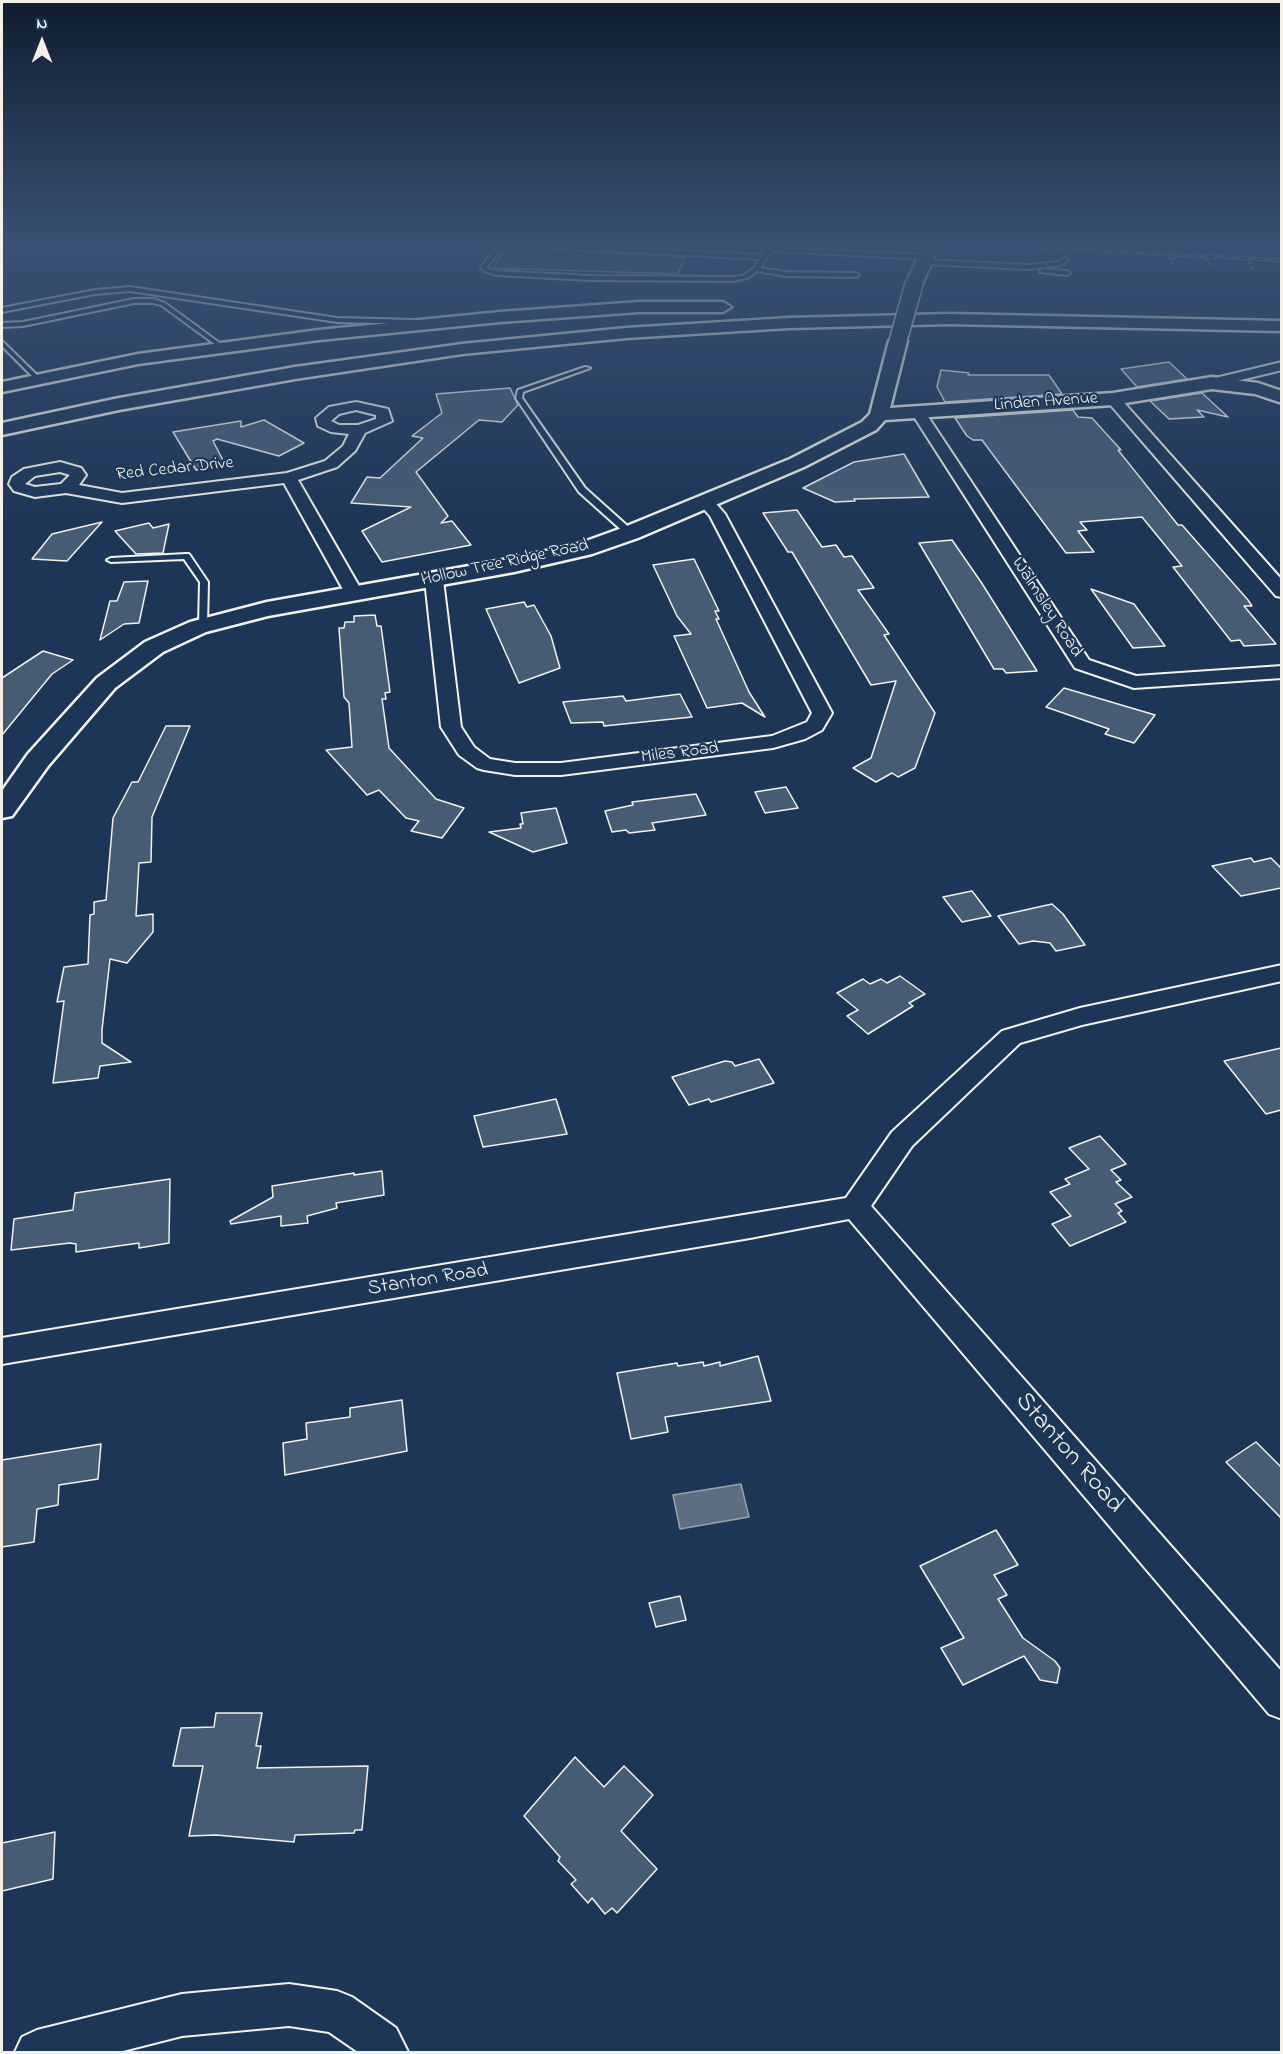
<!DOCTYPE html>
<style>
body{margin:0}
#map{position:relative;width:1283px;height:2054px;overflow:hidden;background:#1d3557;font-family:"Indie Flower",sans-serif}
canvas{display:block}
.frame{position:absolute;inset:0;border:3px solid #f4f1e8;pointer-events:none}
.north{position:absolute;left:12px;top:12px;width:60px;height:60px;-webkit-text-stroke:4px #1d3557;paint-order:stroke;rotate:0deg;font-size:16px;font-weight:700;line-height:24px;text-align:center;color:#f4f1e8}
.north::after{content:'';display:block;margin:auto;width:21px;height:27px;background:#f4f1e8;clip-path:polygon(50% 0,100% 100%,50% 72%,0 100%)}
</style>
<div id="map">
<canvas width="1283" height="2054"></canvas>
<div class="frame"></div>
<div class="north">N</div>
</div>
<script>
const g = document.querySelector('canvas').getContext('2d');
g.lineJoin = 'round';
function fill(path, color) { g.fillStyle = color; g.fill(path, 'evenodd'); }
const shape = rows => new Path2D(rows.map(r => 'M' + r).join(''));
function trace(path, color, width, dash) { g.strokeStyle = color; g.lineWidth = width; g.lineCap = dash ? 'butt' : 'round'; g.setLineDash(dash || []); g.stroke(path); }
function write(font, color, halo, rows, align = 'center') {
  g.font = font + ' "Indie Flower",sans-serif'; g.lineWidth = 4.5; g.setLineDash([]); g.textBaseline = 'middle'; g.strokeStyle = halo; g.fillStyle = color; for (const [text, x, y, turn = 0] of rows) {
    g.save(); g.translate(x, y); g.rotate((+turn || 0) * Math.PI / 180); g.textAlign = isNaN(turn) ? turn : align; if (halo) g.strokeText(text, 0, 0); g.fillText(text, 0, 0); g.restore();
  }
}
const water = shape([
 [741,1484,749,1517,680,1529,673,1495,741,1484]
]);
fill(water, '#5e6d82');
trace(water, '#9aa2ab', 1.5);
const building = shape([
 [507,247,685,257,678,274,493,268,507,247],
 [1169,362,1187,379,1137,387,1121,369,1169,362],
 [941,370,969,373,968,375,1049,375,1062,394,945,402,937,387,941,370],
 [510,388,518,405,502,422,479,420,416,472,448,516,441,523,452,521,471,545,382,562,362,531,411,507,351,503,367,477,380,478,423,438,412,436,442,413,436,394,510,388],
 [1202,393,1228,417,1197,410,1204,417,1169,419,1150,401,1202,393],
 [1073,410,1078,417,1092,418,1121,450,1118,450,1178,525,1182,525,1248,600,1252,606,1244,606,1276,644,1244,646,1240,640,1231,641,1173,567,1182,566,1142,517,1080,522,1087,530,1078,531,1094,552,1066,553,982,440,973,440,967,436,955,418,1073,410],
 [264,420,304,443,279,456,217,439,213,441,225,464,196,470,173,432,241,421,241,427,264,420],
 [904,454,929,497,854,499,855,501,835,502,803,488,854,462,904,454],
 [797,510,822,547,836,545,844,557,852,556,874,588,858,590,889,634,884,635,935,713,915,768,898,777,892,773,876,782,853,768,871,758,896,681,871,685,792,552,788,552,763,513,797,510],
 [102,522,67,561,32,559,52,534,102,522],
 [149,523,153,528,169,524,163,553,136,554,115,531,149,523],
 [952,540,981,582,1037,671,1006,673,1003,669,994,669,919,543,952,540],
 [694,559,719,611,715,611,719,619,716,619,749,692,765,717,742,703,707,708,674,636,691,634,677,616,653,565,694,559],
 [148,581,139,623,124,624,100,640,110,601,117,601,124,582,148,581],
 [1091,589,1134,604,1165,646,1133,648,1091,589],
 [524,602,527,607,534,605,551,636,560,668,519,683,486,609,524,602],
 [375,615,377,626,381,626,390,692,385,693,386,699,382,699,389,748,436,799,464,808,442,838,411,831,419,821,406,818,379,790,367,795,326,750,352,747,349,703,344,697,339,628,344,628,345,622,354,622,354,616,375,615],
 [43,651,73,660,52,674,2,735,2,678,43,651],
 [1064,688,1155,715,1134,743,1105,734,1109,729,1046,707,1064,688],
 [680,694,692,717,604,726,603,722,571,723,563,702,623,696,626,701,680,694],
 [166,726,190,726,152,817,151,862,139,863,136,916,153,914,153,932,127,963,110,959,102,1030,102,1043,131,1062,100,1066,98,1078,53,1083,64,1001,57,1002,64,967,88,964,90,915,94,914,94,902,106,900,113,818,132,782,138,782,166,726],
 [786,787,798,808,765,813,755,792,786,787],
 [696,794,706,815,652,823,655,830,629,833,626,830,612,832,605,811,633,805,632,802,696,794],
 [556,808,567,843,533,852,489,832,521,828,520,824,523,824,521,813,556,808],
 [1251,858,1254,862,1271,858,1281,868,1281,888,1241,896,1212,866,1251,858],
 [972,891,991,916,962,922,943,897,972,891],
 [1052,904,1063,914,1085,945,1056,951,1050,943,1033,941,1019,944,998,916,1052,904],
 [900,976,925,994,909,1003,913,1006,868,1034,847,1016,858,1010,837,993,863,979,870,984,881,979,887,983,900,976],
 [1281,1048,1281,1110,1266,1114,1224,1061,1281,1048],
 [759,1059,774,1083,711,1102,709,1099,689,1105,672,1077,725,1061,732,1062,735,1066,759,1059],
 [556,1099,567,1134,483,1147,474,1116,556,1099],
 [1100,1136,1126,1164,1111,1170,1121,1180,1116,1182,1132,1197,1115,1204,1122,1211,1118,1213,1126,1222,1070,1246,1052,1224,1071,1216,1050,1192,1070,1184,1065,1179,1089,1169,1069,1148,1100,1136],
 [382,1171,384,1195,336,1203,337,1208,307,1216,308,1223,281,1226,281,1216,231,1224,230,1221,273,1197,272,1186,354,1173,354,1175,382,1171],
 [170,1179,169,1243,139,1248,139,1243,76,1252,76,1244,70,1243,11,1250,14,1219,73,1210,75,1193,170,1179],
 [758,1356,771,1401,665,1417,668,1432,631,1439,617,1373,677,1363,678,1366,703,1362,704,1366,720,1362,720,1366,758,1356],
 [402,1400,407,1451,285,1475,283,1443,307,1439,306,1423,350,1417,350,1408,402,1400],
 [1256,1442,1281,1467,1281,1518,1226,1462,1256,1442],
 [101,1444,98,1479,59,1485,58,1505,37,1509,34,1542,2,1547,2,1460,101,1444],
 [996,1530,1018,1565,994,1575,1007,1595,998,1599,1023,1638,1055,1661,1060,1668,1057,1683,1040,1680,1024,1656,963,1685,941,1648,964,1638,920,1566,996,1530],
 [680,1596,686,1620,656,1627,649,1603,680,1596],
 [216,1713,262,1713,256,1746,261,1746,257,1768,368,1766,362,1830,355,1830,354,1833,295,1835,294,1842,216,1835,189,1836,203,1766,173,1766,181,1728,214,1727,216,1713],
 [575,1757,604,1787,624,1766,653,1795,621,1831,657,1869,617,1913,612,1908,605,1914,592,1898,588,1903,571,1884,576,1880,558,1861,560,1857,524,1816,575,1757],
 [55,1832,53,1879,2,1891,2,1843,55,1832]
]);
fill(building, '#485b74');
trace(building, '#f4f1e8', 1.5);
const lane = shape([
 [500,242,762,255,765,251,761,249,768,247,707,242,752,242,774,244,773,248,928,255,931,257,928,259,771,251,760,268,786,272,856,273,859,275,856,277,786,276,757,271,747,278,733,281,590,280,497,275,484,271,481,267,500,242],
 [504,245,760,259,754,268,743,276,733,277,590,276,497,271,488,269,487,267,504,245],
 [1211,242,1282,243,1282,247,1214,244,1211,242],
 [1066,258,1068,261,1060,265,1029,269,925,264,922,262,925,260,1029,265,1057,262,1066,258],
 [1042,269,1067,271,1070,273,1067,275,1040,272,1042,269],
 [130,287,337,318,415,320,418,322,415,324,337,322,130,291,95,294,2,312,2,308,95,290,130,287],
 [134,299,153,299,165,303,225,347,220,348,161,305,153,303,134,303,23,326,2,327,2,323,23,322,134,299],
 [2,341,41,379,41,381,37,381,2,346,2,341],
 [585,367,590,368,523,392,522,398,585,488,633,531,633,535,627,535,579,492,516,398,518,390,585,367],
 [186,554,189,554,208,582,207,626,203,629,199,626,200,582,184,559,111,562,107,560,111,558,186,554]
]);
const street = shape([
 [1282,362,1282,370,1212,387,1205,383,1207,380,1282,362],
 [1113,395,1118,396,1282,580,1282,597,1276,596,1108,402,1106,399,1108,396,1113,395],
 [356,402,388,409,392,421,365,433,355,451,337,467,298,480,363,593,354,598,345,593,284,483,122,503,66,493,35,497,14,491,9,484,12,477,24,469,60,462,81,468,86,475,79,485,122,493,287,473,325,461,343,446,349,434,331,432,318,426,316,418,329,407,356,402],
 [356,410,376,415,376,419,358,425,339,425,331,421,339,414,356,410],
 [60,472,70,475,61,484,35,487,25,484,35,476,60,472],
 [918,408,925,412,1089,660,1136,676,1282,666,1282,678,1134,688,1075,668,911,412,918,408],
 [705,496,711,498,725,514,832,713,822,730,805,739,773,748,561,775,515,775,484,770,477,768,459,755,441,727,425,580,434,575,443,580,461,727,474,747,490,759,515,763,561,763,772,736,807,722,812,713,710,516,697,501,705,496],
 [1282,965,1282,981,1082,1025,1020,1043,912,1146,871,1206,1282,1672,1282,1719,1269,1714,849,1219,750,1238,2,1364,2,1338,846,1198,892,1132,1002,1031,1080,1008,1282,965],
 [289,1984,337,1991,352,1997,396,2028,408,2052,358,2052,329,2032,289,2026,182,2036,119,2052,15,2052,22,2037,37,2030,182,1994,289,1984]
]);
const secondary = shape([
 [929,246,937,251,922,284,920,287,908,287,906,284,921,251,929,246],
 [898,336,907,341,890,408,1113,393,1212,377,1258,383,1282,391,1282,403,1255,394,1212,389,1113,405,885,420,876,430,804,467,638,538,592,554,514,572,268,616,206,632,163,652,115,688,48,766,12,816,2,818,2,791,28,754,97,678,145,642,190,622,267,602,514,558,578,544,622,528,790,459,862,422,870,414,889,341,898,336]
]);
const highway = shape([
 [639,302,723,302,731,307,723,312,639,312,500,322,319,340,138,364,2,392,2,382,138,354,319,330,500,312,639,302],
 [950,314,1282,321,1282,331,950,324,789,328,626,338,462,354,295,379,119,410,2,435,2,423,119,398,295,367,462,344,626,328,789,318,950,314]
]);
trace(lane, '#f4f1e8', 4);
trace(street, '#f4f1e8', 4);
trace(secondary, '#f4f1e8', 5);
trace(highway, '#f4f1e8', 5);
trace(shape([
 [1176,256,1207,259,1211,267],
 [1172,265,1170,258,1177,258],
 [1252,269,1249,262,1253,263]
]), '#f4f1e8', 2, [3, 2]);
fill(lane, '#1d3557');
fill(street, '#1d3557');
fill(secondary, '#1d3557');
fill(highway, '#1d3557');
const rail = shape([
 [919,242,1282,260]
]);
trace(rail, '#f4f1e8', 4);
trace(rail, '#1d3557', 2, [8]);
const secondaryBridge = shape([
 [929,251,933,242],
 [898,341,914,284]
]);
trace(secondaryBridge, '#f4f1e8', 20, []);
trace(secondaryBridge, '#1d3557', 17);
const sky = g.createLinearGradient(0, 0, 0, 530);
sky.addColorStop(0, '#101d30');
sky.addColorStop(0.46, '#3a5174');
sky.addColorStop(1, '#3a517400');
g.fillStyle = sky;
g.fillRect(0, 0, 1283, 530);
write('18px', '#f4f1e8', '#1d3557', [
 ["Linden Avenue",1046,403,-4],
 ["Red Cedar Drive",175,470,-6],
 ["Hollow Tree Ridge Road",505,564,-12],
 ["Walmsley Road",1046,608,57],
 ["Miles Road",680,754,-7]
]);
write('21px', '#f4f1e8', '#1d3557', [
 ["Stanton Road",428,1281,-9]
]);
write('26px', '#f4f1e8', '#1d3557', [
 ["Stanton Road",1068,1454,49]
]);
</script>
